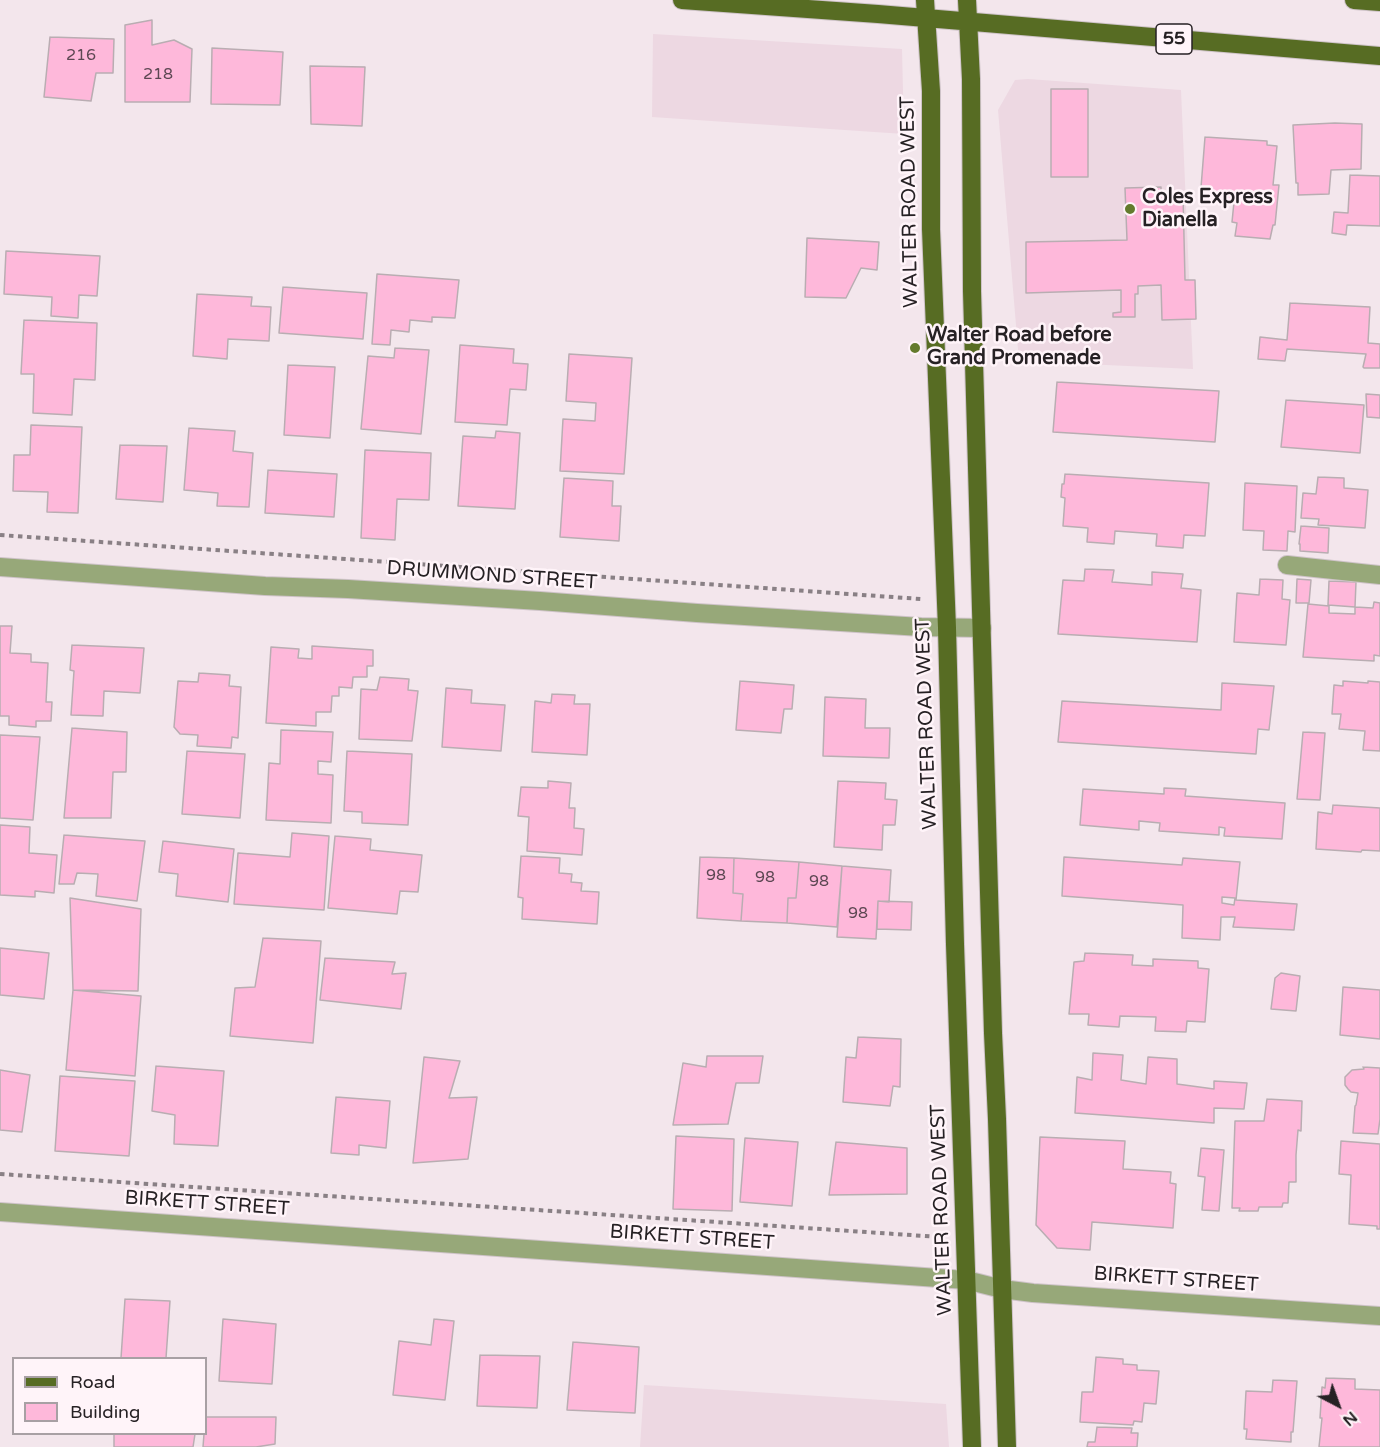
<!DOCTYPE html>
<style>
body{margin:0}
#map{position:relative;width:1380px;height:1447px;overflow:hidden;background:#f3e6ec;font-family:"Varela Round",sans-serif}
canvas{display:block}
.legend{position:absolute;left:12px;top:1357px;width:195px;height:78px;box-sizing:border-box;background:#fff4f9;border:2px solid #a8a0a4;margin:0;padding:8px 10px;list-style:none;font-size:18px;color:#262124}
.legend li{display:flex;align-items:center;gap:12px;height:30px}
.legend b{width:30px;border:2px solid #a8a0a4}
.north{position:absolute;left:1308px;top:1375px;width:60px;height:60px;-webkit-text-stroke:4px #fff4f9;paint-order:stroke;rotate:139deg;font-size:16px;font-weight:700;line-height:24px;text-align:center;color:#262124}
.north::after{content:'';display:block;margin:auto;width:21px;height:27px;background:#262124;clip-path:polygon(50% 0,100% 100%,50% 72%,0 100%)}
</style>
<div id="map">
<canvas width="1380" height="1447"></canvas>
<ul class="legend">
<li><b style="height:8px;background:#576c23"></b>Road</li>
<li><b style="height:16px;background:#feb8da"></b>Building</li>
</ul>
<div class="north">N</div>
</div>
<script>
const g = document.querySelector('canvas').getContext('2d');
g.lineJoin = 'round';
function fill(path, color) { g.fillStyle = color; g.fill(path, 'evenodd'); }
const shape = rows => new Path2D(rows.map(r => 'M' + r).join(''));
function trace(path, color, width, dash) { g.strokeStyle = color; g.lineWidth = width; g.lineCap = dash ? 'butt' : 'round'; g.setLineDash(dash || []); g.stroke(path); }
function write(font, color, halo, rows, align = 'center') {
  g.font = font + ' "Varela Round",sans-serif'; g.lineWidth = 5; g.setLineDash([]); g.textBaseline = 'middle'; g.strokeStyle = halo; g.fillStyle = color; for (const [text, x, y, turn = 0] of rows) {
    g.save(); g.translate(x, y); g.rotate((+turn || 0) * Math.PI / 180); g.textAlign = isNaN(turn) ? turn : align; if (halo) g.strokeText(text, 0, 0); g.fillText(text, 0, 0); g.restore();
  }
}
fill(shape([
 [653,34,902,49,904,134,652,117],
 [1028,79,1181,90,1193,369,1019,361,998,110,1015,80],
 [644,1385,946,1404,949,1447,640,1447]
]), '#edd8e2');
const building = shape([
 [152,20,152,45,174,40,192,49,190,102,125,102,125,25,152,20],
 [50,37,114,39,113,73,96,73,91,101,44,97,50,37],
 [212,48,283,52,280,105,211,104,212,48],
 [310,66,365,67,362,126,311,124,310,66],
 [1051,89,1088,89,1088,177,1051,177,1051,89],
 [1335,123,1362,124,1361,169,1331,170,1329,194,1298,195,1298,183,1296,183,1293,125,1335,123],
 [1205,137,1267,141,1267,145,1277,146,1273,185,1279,185,1275,225,1273,225,1270,239,1235,236,1237,223,1232,222,1234,202,1200,200,1205,137],
 [1350,175,1380,176,1380,226,1347,225,1346,235,1332,233,1334,212,1348,213,1350,175],
 [1161,187,1161,194,1183,194,1185,280,1195,280,1196,319,1162,320,1161,285,1138,286,1138,294,1135,294,1135,317,1113,317,1113,313,1121,312,1121,290,1026,293,1026,242,1127,240,1125,188,1161,187],
 [807,238,879,242,877,270,861,268,846,298,805,297,807,238],
 [6,251,100,256,97,296,79,295,78,318,51,316,52,297,4,294,6,251],
 [377,274,459,280,455,318,432,317,432,322,410,320,409,332,391,330,390,345,372,344,377,274],
 [283,287,367,293,363,339,279,333,283,287],
 [197,294,252,297,251,306,271,307,269,341,228,339,227,359,193,356,197,294],
 [1290,303,1370,307,1368,343,1380,344,1380,368,1364,368,1363,367,1366,354,1287,349,1285,361,1258,359,1260,337,1287,340,1290,303],
 [24,320,97,323,95,380,74,379,72,415,33,413,34,374,21,374,24,320],
 [460,345,514,349,513,363,528,364,526,390,510,389,507,425,455,422,460,345],
 [395,348,429,350,421,434,361,429,368,356,394,358,395,348],
 [569,354,632,358,624,474,560,471,563,419,595,421,596,403,566,401,569,354],
 [288,365,335,367,330,438,284,435,288,365],
 [1057,382,1219,391,1215,442,1053,432,1057,382],
 [1366,394,1380,395,1380,418,1367,417,1366,394],
 [1286,400,1364,405,1360,453,1281,447,1286,400],
 [31,425,82,427,78,513,47,512,48,492,13,491,14,455,30,455,31,425],
 [189,428,235,431,233,451,253,453,249,507,217,506,218,493,184,490,189,428],
 [496,431,520,433,515,509,458,506,463,436,495,438,496,431],
 [120,445,167,446,163,502,116,499,120,445],
 [365,450,431,453,429,500,397,499,395,540,361,538,365,450],
 [268,470,337,474,334,517,265,513,268,470],
 [1065,474,1209,483,1205,536,1184,535,1183,548,1156,546,1157,534,1115,531,1114,544,1087,542,1088,528,1063,526,1065,498,1061,497,1062,484,1064,484,1065,474],
 [1318,477,1344,478,1344,488,1368,490,1365,528,1318,525,1319,519,1301,518,1303,493,1316,494,1318,477],
 [564,478,613,481,612,506,621,506,619,541,560,537,564,478],
 [1245,483,1297,486,1295,532,1288,531,1287,551,1263,550,1264,531,1243,530,1245,483],
 [1301,526,1329,528,1328,553,1300,551,1300,544,1299,544,1301,526],
 [1085,569,1114,570,1112,582,1152,585,1152,572,1183,574,1181,588,1201,590,1197,642,1058,634,1063,580,1084,581,1085,569],
 [1260,579,1283,580,1282,599,1290,600,1286,645,1234,642,1237,593,1259,595,1260,579],
 [1297,579,1311,580,1309,603,1296,603,1297,579],
 [1329,581,1356,582,1355,607,1328,605,1329,581],
 [1374,602,1380,603,1380,656,1374,655,1374,661,1303,657,1308,604,1329,606,1329,613,1355,614,1355,607,1373,608,1374,602],
 [0,626,12,626,10,653,31,654,31,662,48,663,46,702,52,702,51,721,36,721,36,727,9,725,9,716,0,716,0,626],
 [72,645,144,648,140,693,104,691,103,716,71,715,74,671,70,670,72,645],
 [312,646,373,650,373,666,367,666,367,677,353,677,352,688,339,687,339,696,332,696,331,712,316,712,316,726,266,723,271,647,299,649,298,658,312,659,312,646],
 [199,673,230,675,229,686,241,687,238,738,232,737,231,748,197,746,198,735,180,734,174,727,178,681,198,682,199,673],
 [380,677,409,679,408,690,418,691,412,741,359,739,361,689,377,690,380,677],
 [740,681,794,685,792,709,784,709,781,733,736,730,740,681],
 [1343,681,1368,683,1368,681,1380,682,1380,751,1363,750,1365,731,1339,729,1341,714,1332,714,1334,685,1343,686,1343,681],
 [1222,683,1274,686,1269,730,1258,729,1256,754,1058,742,1062,701,1221,710,1222,683],
 [446,688,472,690,471,703,505,705,501,751,442,747,446,688],
 [552,694,575,695,574,704,590,704,587,755,532,752,535,701,551,703,552,694],
 [825,697,866,699,865,728,890,728,889,758,823,756,825,697],
 [72,728,127,732,126,772,113,772,111,818,64,818,72,728],
 [281,730,333,732,331,762,318,761,318,774,333,775,331,823,266,820,269,763,280,764,281,730],
 [1303,732,1325,733,1320,800,1297,799,1303,732],
 [0,735,40,737,33,820,0,818,0,735],
 [187,751,245,754,240,818,182,814,187,751],
 [347,751,412,754,408,825,362,823,362,812,344,811,347,751],
 [548,781,571,783,569,808,575,808,574,828,584,829,582,855,527,851,529,817,518,816,521,787,548,788,548,781],
 [838,781,886,783,885,799,897,800,895,825,883,825,882,850,834,847,838,781],
 [1164,788,1186,789,1185,796,1285,803,1282,839,1224,836,1225,828,1219,827,1219,835,1159,831,1160,823,1139,821,1139,830,1080,825,1083,789,1164,794,1164,788],
 [1333,805,1380,808,1380,851,1362,850,1361,852,1316,849,1318,812,1332,814,1333,805],
 [0,825,30,827,29,853,57,855,54,893,35,891,35,897,0,895,0,825],
 [292,833,329,836,324,910,234,904,238,853,290,857,292,833],
 [64,835,145,841,137,901,96,896,98,874,77,873,74,884,59,884,64,835],
 [335,836,371,839,370,850,422,855,418,892,400,891,397,914,328,908,335,836],
 [163,841,234,849,228,902,176,896,178,874,159,872,163,841],
 [521,856,560,858,559,873,572,874,571,882,582,883,581,891,599,892,597,924,522,919,523,898,518,897,521,856],
 [700,857,734,858,733,893,743,894,741,921,697,918,700,857],
 [1064,857,1182,865,1183,858,1240,862,1236,900,1297,904,1294,930,1233,927,1235,917,1221,917,1220,940,1182,938,1183,905,1062,896,1064,857],
 [1222,897,1235,898,1234,905,1222,903,1222,897],
 [734,858,799,862,796,898,788,898,787,923,741,921,743,894,733,893,734,858],
 [799,862,842,866,837,927,787,923,788,898,796,898,799,862],
 [842,866,891,870,889,902,878,901,876,939,837,937,842,866],
 [70,898,141,909,138,991,73,990,70,898],
 [878,901,912,902,911,930,877,929,878,901],
 [263,938,321,941,313,1043,230,1036,235,988,255,987,263,938],
 [0,948,49,953,44,999,0,995,0,948],
 [1085,953,1133,955,1132,965,1153,966,1153,959,1198,961,1198,968,1209,969,1205,1022,1187,1021,1186,1032,1155,1031,1156,1017,1120,1016,1119,1027,1088,1025,1089,1014,1069,1014,1074,962,1084,961,1085,953],
 [325,958,395,962,392,974,406,973,401,1009,320,1000,325,958],
 [1281,973,1300,976,1296,1011,1271,1009,1275,978,1281,973],
 [1343,987,1380,990,1380,1039,1340,1035,1343,987],
 [73,990,141,996,135,1076,66,1070,73,990],
 [858,1037,901,1039,900,1087,893,1086,890,1106,843,1102,846,1057,856,1058,858,1037],
 [1093,1053,1123,1055,1121,1080,1146,1084,1148,1057,1177,1059,1177,1084,1214,1089,1214,1081,1247,1083,1244,1109,1214,1108,1214,1123,1075,1113,1077,1077,1092,1080,1093,1053],
 [707,1056,763,1056,759,1083,736,1083,728,1124,673,1125,683,1063,706,1067,707,1056],
 [424,1057,460,1061,449,1098,477,1097,468,1159,413,1163,424,1057],
 [156,1066,224,1071,218,1146,174,1144,175,1115,152,1111,156,1066],
 [1363,1067,1380,1068,1380,1119,1378,1134,1353,1133,1355,1106,1356,1105,1358,1093,1351,1092,1348,1089,1345,1085,1345,1077,1352,1070,1364,1069,1363,1067],
 [0,1070,30,1075,22,1132,0,1130,0,1070],
 [60,1076,135,1081,129,1156,55,1151,60,1076],
 [336,1097,390,1101,386,1148,359,1145,359,1155,331,1153,336,1097],
 [1267,1099,1302,1101,1301,1131,1298,1130,1296,1155,1296,1182,1289,1182,1288,1203,1283,1203,1282,1207,1259,1207,1258,1211,1239,1211,1240,1208,1232,1208,1235,1121,1264,1121,1267,1099],
 [676,1136,734,1139,732,1211,673,1209,676,1136],
 [1040,1137,1125,1141,1123,1169,1171,1172,1170,1183,1176,1184,1173,1228,1092,1222,1090,1250,1057,1248,1036,1225,1040,1137],
 [745,1138,798,1142,792,1206,740,1202,745,1138],
 [1341,1141,1380,1144,1380,1229,1377,1229,1377,1226,1349,1224,1351,1175,1339,1174,1341,1141],
 [836,1142,907,1148,907,1194,829,1195,836,1142],
 [1201,1148,1224,1150,1219,1211,1202,1210,1205,1177,1198,1176,1201,1148],
 [125,1299,170,1301,166,1358,121,1358,125,1299],
 [223,1319,276,1324,272,1384,219,1381,223,1319],
 [434,1319,454,1321,445,1400,393,1395,399,1341,431,1345,434,1319],
 [573,1342,639,1347,635,1413,567,1410,573,1342],
 [480,1355,540,1356,537,1408,477,1406,480,1355],
 [1096,1357,1123,1359,1123,1364,1137,1365,1137,1370,1159,1371,1156,1404,1144,1403,1142,1422,1134,1421,1133,1425,1080,1422,1082,1392,1093,1392,1096,1357],
 [1326,1378,1355,1379,1355,1389,1380,1390,1380,1447,1319,1447,1322,1418,1320,1418,1322,1387,1325,1388,1326,1378],
 [1273,1380,1297,1381,1293,1432,1291,1432,1291,1442,1246,1439,1247,1429,1244,1429,1246,1391,1272,1392,1273,1380],
 [206,1417,276,1417,275,1444,256,1447,203,1447,204,1434,206,1434,206,1417],
 [1097,1427,1132,1428,1131,1433,1138,1433,1137,1447,1087,1447,1088,1442,1095,1442,1097,1427],
 [114,1434,195,1434,193,1447,114,1447,114,1434]
]);
fill(building, '#feb8da');
trace(building, '#b9adb2', 1.5);
const minor = shape([
 [1287,565,1380,575],
 [0,567,265,586,348,589,540,601,697,613,921,627,982,628],
 [0,1212,938,1278,966,1280,1002,1289,1033,1293,1380,1316]
]);
const major = shape([
 [682,0,878,14,1380,56],
 [925,0,931,91,931,229,947,628,955,944,972,1447],
 [967,0,971,79,972,291,993,1033,997,1119,1007,1447],
 [1354,0,1380,2]
]);
trace(minor, '#cec3c8', 20);
trace(major, '#cec3c8', 20);
trace(shape([
 [0,535,921,599],
 [0,1174,940,1237]
]), '#898085', 4, [4.5, 4.5]);
trace(minor, '#97a879', 18);
trace(major, '#576c23', 18);
for (const [x, y, r, color] of [
 [1130,209,6,"#647b2d"],
 [915,348,6,"#647b2d"]
]) { const dot = new Path2D(); dot.arc(x, y, r, 0, 2 * Math.PI); g.fillStyle = color; g.fill(dot); trace(dot, '#fff4f9', 2); }
write('16px', '#5c4752', null, [
 ["216",81,56],
 ["218",158,75],
 ["98",716,876],
 ["98",765,878],
 ["98",819,882],
 ["98",858,914]
]);
for (const [x, y, w] of [
 [1174,39,36]
]) { const box = new Path2D(); box.roundRect(x - w / 2, y - 15, w, 30, 4.5); g.fillStyle = '#fff4f9'; g.fill(box); trace(box, '#262124', 1.5); }
write('bold 18px', '#262124', null, [
 ["55",1174,39]
]);
write('bold 20px', '#262124', '#fff4f9', [
 ["Coles Express",1142,198],
 ["Dianella",1142,221],
 ["Walter Road before",927,336],
 ["Grand Promenade",927,359]
], 'left');
write('20px', '#262124', '#fff4f9', [
 ["WALTER ROAD WEST",910,202,-91],
 ["DRUMMOND STREET",492,576,4],
 ["WALTER ROAD WEST",927,724,-92],
 ["BIRKETT STREET",207,1204,4],
 ["WALTER ROAD WEST",942,1210,-92],
 ["BIRKETT STREET",692,1238,4],
 ["BIRKETT STREET",1176,1280,4]
]);
</script>
